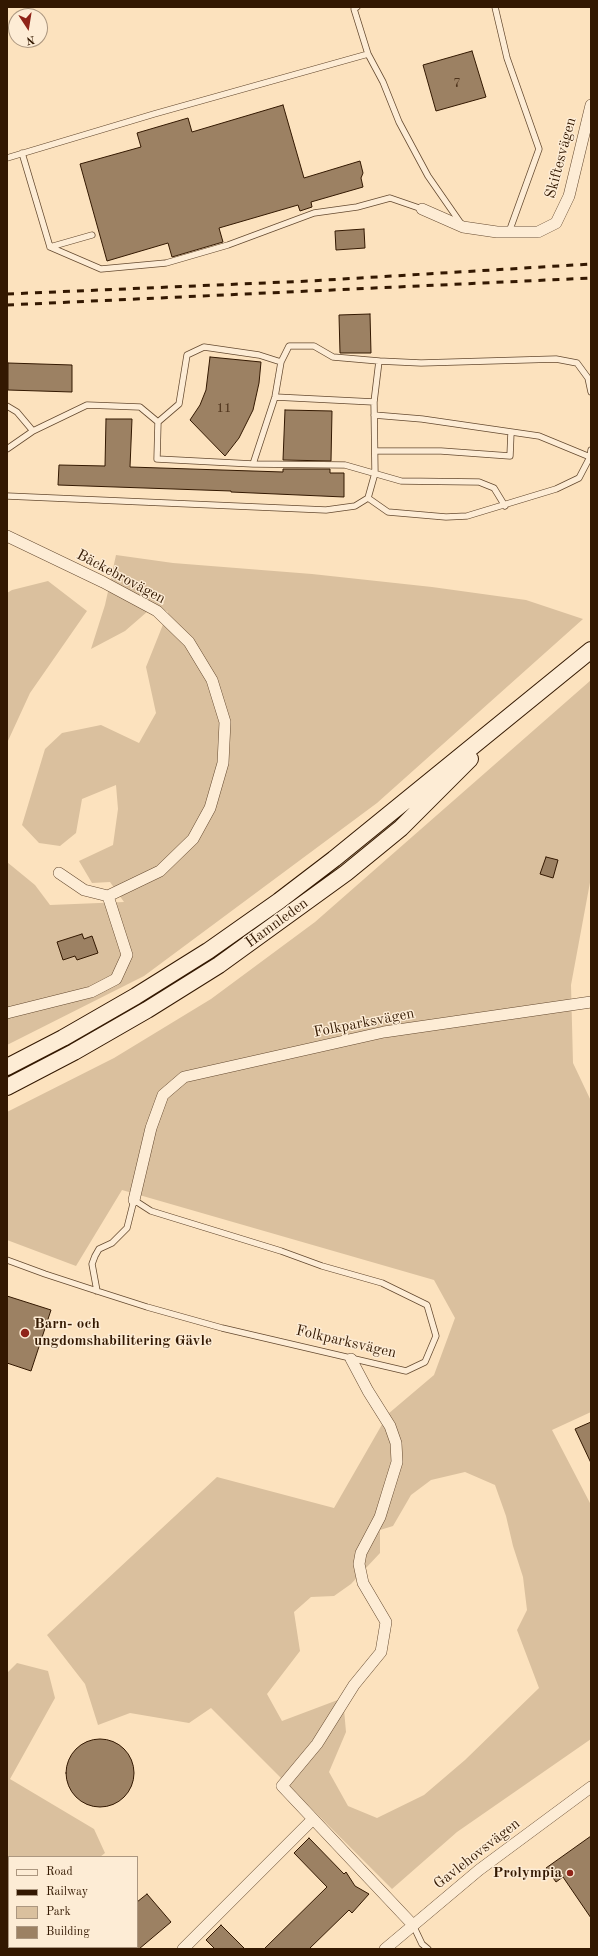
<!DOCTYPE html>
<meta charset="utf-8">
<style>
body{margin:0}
#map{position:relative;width:598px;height:1956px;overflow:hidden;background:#fce2be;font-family:"Old Standard TT",serif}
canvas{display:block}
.frame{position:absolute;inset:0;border:8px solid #331801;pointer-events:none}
.legend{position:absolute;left:8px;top:1856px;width:130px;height:92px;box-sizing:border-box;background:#fdecd5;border:1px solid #ac9780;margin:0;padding:5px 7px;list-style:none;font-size:12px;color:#331801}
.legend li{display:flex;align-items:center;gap:8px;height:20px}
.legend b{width:20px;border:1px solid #ac9780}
.north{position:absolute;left:8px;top:8px;width:40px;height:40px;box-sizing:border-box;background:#fdecd5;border:1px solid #ac9780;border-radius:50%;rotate:168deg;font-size:11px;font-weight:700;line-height:16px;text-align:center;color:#331801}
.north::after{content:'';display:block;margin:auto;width:14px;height:18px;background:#8f2418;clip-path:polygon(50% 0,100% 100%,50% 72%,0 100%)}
</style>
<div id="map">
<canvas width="598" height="1956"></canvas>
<div class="frame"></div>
<ul class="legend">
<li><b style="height:5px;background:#fdecd5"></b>Road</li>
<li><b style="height:5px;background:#331801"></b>Railway</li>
<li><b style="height:11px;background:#dac09e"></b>Park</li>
<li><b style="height:11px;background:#9c8163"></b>Building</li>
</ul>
<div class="north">N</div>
</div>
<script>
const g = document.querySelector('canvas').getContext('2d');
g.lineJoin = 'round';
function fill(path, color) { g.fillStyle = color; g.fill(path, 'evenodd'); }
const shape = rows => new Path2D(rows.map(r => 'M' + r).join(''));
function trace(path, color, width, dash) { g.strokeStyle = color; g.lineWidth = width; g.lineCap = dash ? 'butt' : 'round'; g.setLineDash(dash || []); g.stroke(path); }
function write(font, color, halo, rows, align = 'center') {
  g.font = font + ' "Old Standard TT",serif'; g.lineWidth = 3; g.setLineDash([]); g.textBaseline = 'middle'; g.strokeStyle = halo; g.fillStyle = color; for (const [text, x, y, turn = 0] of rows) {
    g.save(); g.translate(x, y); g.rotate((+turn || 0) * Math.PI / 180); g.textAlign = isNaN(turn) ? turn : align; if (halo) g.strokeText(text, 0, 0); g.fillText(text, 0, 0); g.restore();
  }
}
fill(shape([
 [116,555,173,563,312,574,432,587,526,600,583,619,377,803,144,976,7,1045,7,862,35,885,50,905,124,902,110,882,92,883,79,861,113,845,118,809,116,785,82,799,76,833,60,846,39,843,22,825,45,749,62,733,101,725,139,743,156,713,146,667,168,612,155,605,125,631,91,649,105,605],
 [48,581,87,611,30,693,7,743,7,593,12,590],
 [591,680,591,877,571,985,573,1063,591,1101,591,1412,552,1430,591,1505,591,1739,457,1832,392,1889,211,1708,189,1723,130,1713,98,1725,85,1684,47,1635,217,1477,334,1508,388,1414,434,1375,455,1318,434,1280,122,1190,76,1266,7,1240,7,1112,114,1058,211,999,315,922],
 [465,1472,495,1485,506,1516,513,1546,523,1577,527,1610,517,1630,539,1688,465,1760,424,1795,377,1818,348,1806,329,1772,346,1732,343,1698,282,1721,267,1694,300,1651,294,1612,311,1597,334,1596,351,1584,380,1553,380,1530,393,1526,411,1495,431,1480],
 [17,1663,48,1671,55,1698,10,1779,94,1829,105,1853,100,1857,9,1857,9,1947,67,1947,65,1949,7,1949,7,1673]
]), '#dac09e');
const building = shape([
 [472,51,486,97,436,111,423,65,472,51],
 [283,105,304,178,360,161,363,173,361,178,363,187,311,202,312,207,300,211,298,205,219,228,223,242,172,257,168,243,107,261,80,164,141,147,137,133,188,118,192,132,283,105],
 [364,229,365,248,336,250,335,231,364,229],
 [370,314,371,353,340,353,339,315,370,314],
 [210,357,261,362,259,383,253,410,239,438,225,456,190,420,200,405,206,390,210,357],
 [8,363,72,365,72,392,8,390,8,363],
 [285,410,332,411,331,461,283,460,285,410],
 [106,419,132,419,130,467,283,472,283,469,330,469,330,473,344,473,344,497,231,492,231,491,58,485,59,465,105,466,106,419],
 [546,857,558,860,553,878,540,874,546,857],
 [82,934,84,939,92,936,98,953,77,960,75,956,63,960,57,942,82,934],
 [7,1296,51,1310,31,1371,7,1363,7,1296],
 [591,1422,591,1463,575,1429,591,1422],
 '66 1773a34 34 0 1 1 68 0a34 34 0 1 1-68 0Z',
 [591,1836,591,1918,563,1877,556,1882,546,1868,591,1836],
 [309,1838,344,1874,346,1872,355,1886,369,1894,352,1913,349,1910,309,1949,264,1949,327,1887,294,1853,309,1838],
 [147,1894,171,1922,139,1949,137,1949,137,1902,147,1894],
 [221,1925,245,1949,215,1949,206,1940,221,1925]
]);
fill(building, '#9c8163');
trace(building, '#331801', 1);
const lane = shape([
 [495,7,507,58,539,149,509,232],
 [368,54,383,82,399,122,428,176,462,225],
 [22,153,50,247,92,235],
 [7,158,154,114,368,54,354,9,357,7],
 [50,247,101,269,166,263,228,245,314,213,357,207,390,198,422,209],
 [379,361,421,363,556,359,577,363,588,378,591,392],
 [275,397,374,402],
 [7,406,17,412,33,431],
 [158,422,179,404,187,355,204,347,259,355,281,362],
 [7,449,33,431,87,405,140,407,158,422,157,459,253,464,275,397,281,362,289,346,314,346,333,357,379,361,374,402,375,473,368,498,355,506,326,510,7,496],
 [375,451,441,451,510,456,511,432],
 [590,457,591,450],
 [253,464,345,465,401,481,479,482,494,488,505,506],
 [368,498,388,512,446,517,467,516,556,489,579,478,590,457,539,436,422,419,374,415],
 [7,1260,45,1274,97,1291,147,1307,222,1328,406,1371,425,1362,436,1336,427,1305,382,1283,322,1266,281,1251,151,1211,134,1200,127,1228,112,1243,99,1249,95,1256,92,1264,97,1291],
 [413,1925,422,1944,428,1949]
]);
const street = shape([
 [422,209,463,227,497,232,538,232,556,223,569,196,591,105],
 [7,536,103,582,157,611,189,642,212,680,225,722,223,763,210,808,193,839,160,871,108,896,84,890,59,873],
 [7,1013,91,992,116,979,127,955,108,896],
 [134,1200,151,1128,163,1095,184,1077,384,1032,591,1002],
 [351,1359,368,1391,390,1426,396,1443,397,1462,388,1491,380,1517,361,1553,359,1564,363,1583,386,1622,381,1652,354,1685,317,1744,282,1786,413,1925],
 [183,1949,313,1819],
 [385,1949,479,1870,591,1787]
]);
const secondary = shape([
 [7,1067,63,1038,136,996,208,951,279,901,334,859,591,650],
 [7,1087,74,1052,147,1010,219,965,346,873,401,828,470,759]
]);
trace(lane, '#654a30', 7);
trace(street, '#654a30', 12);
trace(secondary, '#331801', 18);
trace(lane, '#fdecd5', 5.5);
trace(street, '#fdecd5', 11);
trace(secondary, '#fdecd5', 16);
trace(shape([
 [7,294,310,281,591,264],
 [7,305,591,278]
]), '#331801', 3, [7, 7]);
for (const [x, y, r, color] of [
 [25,1333,5,"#8f2418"],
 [570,1873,4,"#8f2418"]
]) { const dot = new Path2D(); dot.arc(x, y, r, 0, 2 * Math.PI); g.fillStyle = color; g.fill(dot); trace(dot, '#fdecd5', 1.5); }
write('13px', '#4d321a', null, [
 ["7",457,84],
 ["11",224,409]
]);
write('15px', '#331801', '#fdecd5', [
 ["Skiftesvägen",561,158,-75],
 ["Bäckebrovägen",121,577,28],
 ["Hamnleden",277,923,-36],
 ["Folkparksvägen",364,1023,-11],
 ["Folkparksvägen",346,1342,13],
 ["Gavlehovsvägen",477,1854,-38]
]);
write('bold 15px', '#331801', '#fdecd5', [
 ["Barn- och",34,1324],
 ["ungdomshabilitering Gävle",34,1341],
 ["Prolympia",562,1873,"right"]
], 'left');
</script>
